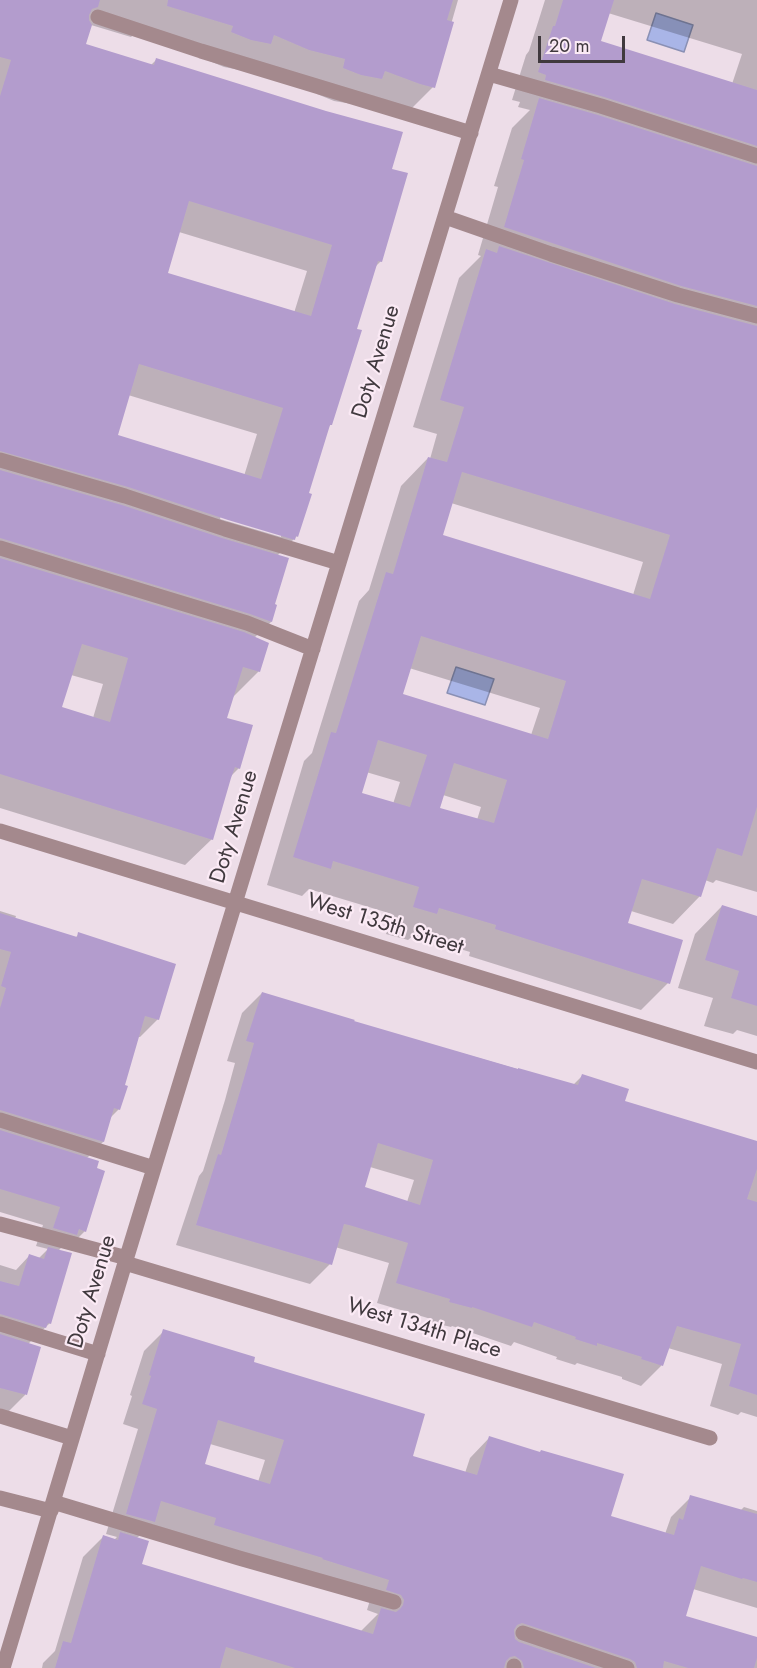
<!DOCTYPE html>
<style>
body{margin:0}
#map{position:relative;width:757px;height:1668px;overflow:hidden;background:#eddde8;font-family:Jost,sans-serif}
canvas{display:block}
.scale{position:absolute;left:538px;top:36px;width:87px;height:27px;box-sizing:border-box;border:3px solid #40393e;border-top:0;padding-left:8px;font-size:18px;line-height:21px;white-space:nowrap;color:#40393e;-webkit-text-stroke:4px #fbeaf5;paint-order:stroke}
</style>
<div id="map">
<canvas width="757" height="1668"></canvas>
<div class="scale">20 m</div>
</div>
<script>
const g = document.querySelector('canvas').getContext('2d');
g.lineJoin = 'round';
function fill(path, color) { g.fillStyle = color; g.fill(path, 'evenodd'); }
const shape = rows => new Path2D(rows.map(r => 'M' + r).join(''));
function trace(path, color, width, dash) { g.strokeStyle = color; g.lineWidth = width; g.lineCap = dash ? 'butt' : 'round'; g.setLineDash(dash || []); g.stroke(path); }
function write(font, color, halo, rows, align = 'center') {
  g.font = font + ' Jost,sans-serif'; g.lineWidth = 4.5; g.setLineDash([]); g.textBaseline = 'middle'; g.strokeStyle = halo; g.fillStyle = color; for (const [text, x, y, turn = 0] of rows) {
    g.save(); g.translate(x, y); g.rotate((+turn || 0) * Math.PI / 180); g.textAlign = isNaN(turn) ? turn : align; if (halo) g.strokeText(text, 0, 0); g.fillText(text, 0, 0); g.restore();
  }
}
const water = shape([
 [656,13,693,25,684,52,647,40,656,13],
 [456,667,494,679,485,705,447,693,456,667]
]);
fill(water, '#a9b5e7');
trace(water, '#8a90b4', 1.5);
fill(shape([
 [0,0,458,0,433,87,407,113,334,101,317,94,320,85,224,67,137,31,131,37,91,25,84,45,151,65,156,60,391,170,381,261,375,267,356,330,331,424,328,428,308,494,297,536,277,556,273,605,275,606,271,622,254,638,259,671,232,698,226,719,239,768,231,776,212,839,185,865,0,808],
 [179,232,307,271,294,313,166,274],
 [128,395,257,434,244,476,116,436],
 [221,516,281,534,281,537,220,519],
 [71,675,103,684,93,718,60,708],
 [545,0,757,0,757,892,716,880,713,883,705,880,700,896,673,924,631,911,627,924,668,983,641,1010,469,956,470,952,414,935,408,940,386,934,392,914,309,889,302,896,267,885,304,761,312,753,359,601,369,590,401,486,428,458,430,459,437,434,413,427,459,278,481,256,478,255,498,187,494,186,512,128,530,110,518,107,520,102,512,100,526,55,529,51],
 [608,13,742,54,732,84,599,42],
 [451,503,643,562,633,595,441,536],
 [409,668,540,708,531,735,401,695],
 [366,772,400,782,393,804,360,794],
 [443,795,481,807,477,820,439,809],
 [722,906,757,917,757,1036,737,1030,733,1034,704,1026,713,998,678,988,695,934],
 [0,911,16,916,15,919,75,938,79,934,158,1019,140,1037,138,1037,123,1086,119,1109,110,1118,103,1142,86,1159,85,1231,67,1249,62,1247,58,1251,50,1323,28,1344,25,1395,0,1420,0,1265,16,1270,29,1256,38,1259,48,1249,36,1246,43,1225,0,1212],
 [262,993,353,1022,573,1085,582,1076,624,1102,757,1142,757,1417,741,1412,738,1415,710,1406,722,1364,668,1348,661,1366,641,1386,622,1379,622,1377,577,1363,575,1365,556,1359,557,1357,514,1342,511,1346,452,1326,451,1327,430,1322,431,1319,377,1303,389,1263,335,1247,330,1264,310,1284,176,1245,199,1176,203,1171,225,1100,235,1063,227,1061,242,1013],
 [370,1167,414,1180,407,1202,363,1188],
 [164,1331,252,1363,411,1457,465,1473,470,1458,490,1437,609,1517,665,1534,671,1517,691,1497,740,1511,744,1507,757,1511,757,1608,693,1589,684,1617,757,1639,757,1668,42,1668,43,1663,55,1651,83,1557,103,1537,114,1540,117,1537,106,1534,138,1429,123,1424,132,1396,130,1395,144,1351],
 [210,1444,265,1460,258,1482,203,1465],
 [151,1524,370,1600,367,1610,378,1614,360,1632,140,1565,136,1539]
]), '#0003');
fill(shape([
 [0,0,100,0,98,7,92,9,89,15,89,20,92,25,86,44,154,65,156,58,326,111,403,132,392,169,408,173,382,262,378,261,357,329,362,330,332,425,330,425,309,493,312,494,298,537,296,536,295,540,228,520,128,487,0,451,0,96,11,60,0,57],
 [189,201,332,245,311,316,168,273],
 [139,364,283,408,261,479,118,435],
 [168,0,453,0,447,20,454,22,435,88,420,84,385,71,382,79,361,75,343,68,345,59,309,50,274,35,271,44,251,40,231,32,233,26,167,6],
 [563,0,614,0,601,41,757,90,757,146,604,97,545,80,546,75,538,72,553,26,555,26],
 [539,98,598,115,757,166,757,306,681,286,504,227,524,160,521,159],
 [499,246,675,304,757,326,757,807,742,856,717,848,701,897,642,879,628,923,683,940,670,984,495,929,496,925,439,908,437,914,413,907,419,887,333,861,331,869,293,857,331,732,336,733,386,572,393,574,428,457,447,462,464,407,440,400,486,249,497,253],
 [462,472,670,535,650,599,443,535],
 [421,636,566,681,548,739,403,694],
 [378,740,427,755,410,807,362,793],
 [454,763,507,780,494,823,440,808],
 [0,470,122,505,222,538,289,558,275,604,277,605,272,622,250,614,0,538],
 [0,558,244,632,269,643,260,672,243,667,227,718,253,725,240,769,235,767,231,778,213,840,0,774],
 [82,644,128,658,110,722,62,707],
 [722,905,757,916,757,1006,731,998,739,971,705,960],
 [0,913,77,937,78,932,176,964,159,1020,145,1016,125,1085,128,1086,120,1110,114,1108,104,1142,0,1110,0,1008,6,988,1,986,11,952,0,949],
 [262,992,355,1020,354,1021,518,1069,518,1068,578,1085,582,1074,629,1089,625,1101,757,1141,757,1169,747,1199,757,1202,757,1395,729,1386,741,1344,677,1326,663,1366,641,1359,642,1357,597,1343,597,1346,575,1339,576,1337,534,1322,532,1327,472,1307,472,1308,449,1302,450,1299,396,1283,408,1243,349,1225,344,1224,332,1265,196,1225,218,1154,221,1155,244,1078,254,1043,246,1041],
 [378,1143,433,1160,420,1205,365,1187],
 [0,1130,99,1161,97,1168,105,1171,86,1232,79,1229,77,1235,53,1228,60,1207,0,1189],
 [48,1247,72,1253,51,1324,48,1323,46,1328,0,1314,0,1281,19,1286,29,1254,44,1259],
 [163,1329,255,1357,254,1362,425,1414,413,1456,477,1475,489,1436,540,1452,541,1450,624,1474,611,1516,674,1535,679,1518,683,1520,690,1495,757,1514,757,1582,743,1578,742,1579,701,1566,686,1616,757,1637,757,1658,754,1668,688,1668,664,1661,663,1668,637,1668,635,1662,630,1659,522,1623,517,1625,514,1630,515,1639,519,1642,596,1668,524,1668,522,1661,515,1656,510,1657,506,1661,504,1668,295,1668,226,1647,220,1668,55,1668,63,1641,71,1643,103,1535,118,1540,120,1532,149,1541,142,1564,373,1634,381,1608,396,1612,400,1609,403,1605,404,1600,401,1595,386,1590,389,1580,322,1559,323,1558,214,1525,216,1518,161,1501,155,1522,126,1514,157,1409,142,1404,151,1376,149,1375],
 [218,1420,284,1440,270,1484,205,1464],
 [0,1334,41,1347,27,1395,0,1388]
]), '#b39ccd');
trace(shape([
 [98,17,201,51,471,133],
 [489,74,601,106,757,156],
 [445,217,551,254,678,295,757,316],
 [0,460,125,496,225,529,339,563],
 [0,548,247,623,313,649],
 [0,831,757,1062],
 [0,1120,154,1168],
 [0,1224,127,1258],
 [125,1263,710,1438],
 [0,1324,98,1354],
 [0,1416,72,1438],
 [0,1498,51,1511],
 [53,1502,239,1558,394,1602],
 [523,1633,627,1668],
 [3,1668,125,1263,511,0],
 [514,1668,514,1666]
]), '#a4898d', 15);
write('22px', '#40393e', '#fbeaf5', [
 ["Doty Avenue",377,362,-73],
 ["Doty Avenue",235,827,-73],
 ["West 135th Street",385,925,17],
 ["Doty Avenue",93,1292,-73],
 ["West 134th Place",424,1329,17]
]);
</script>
